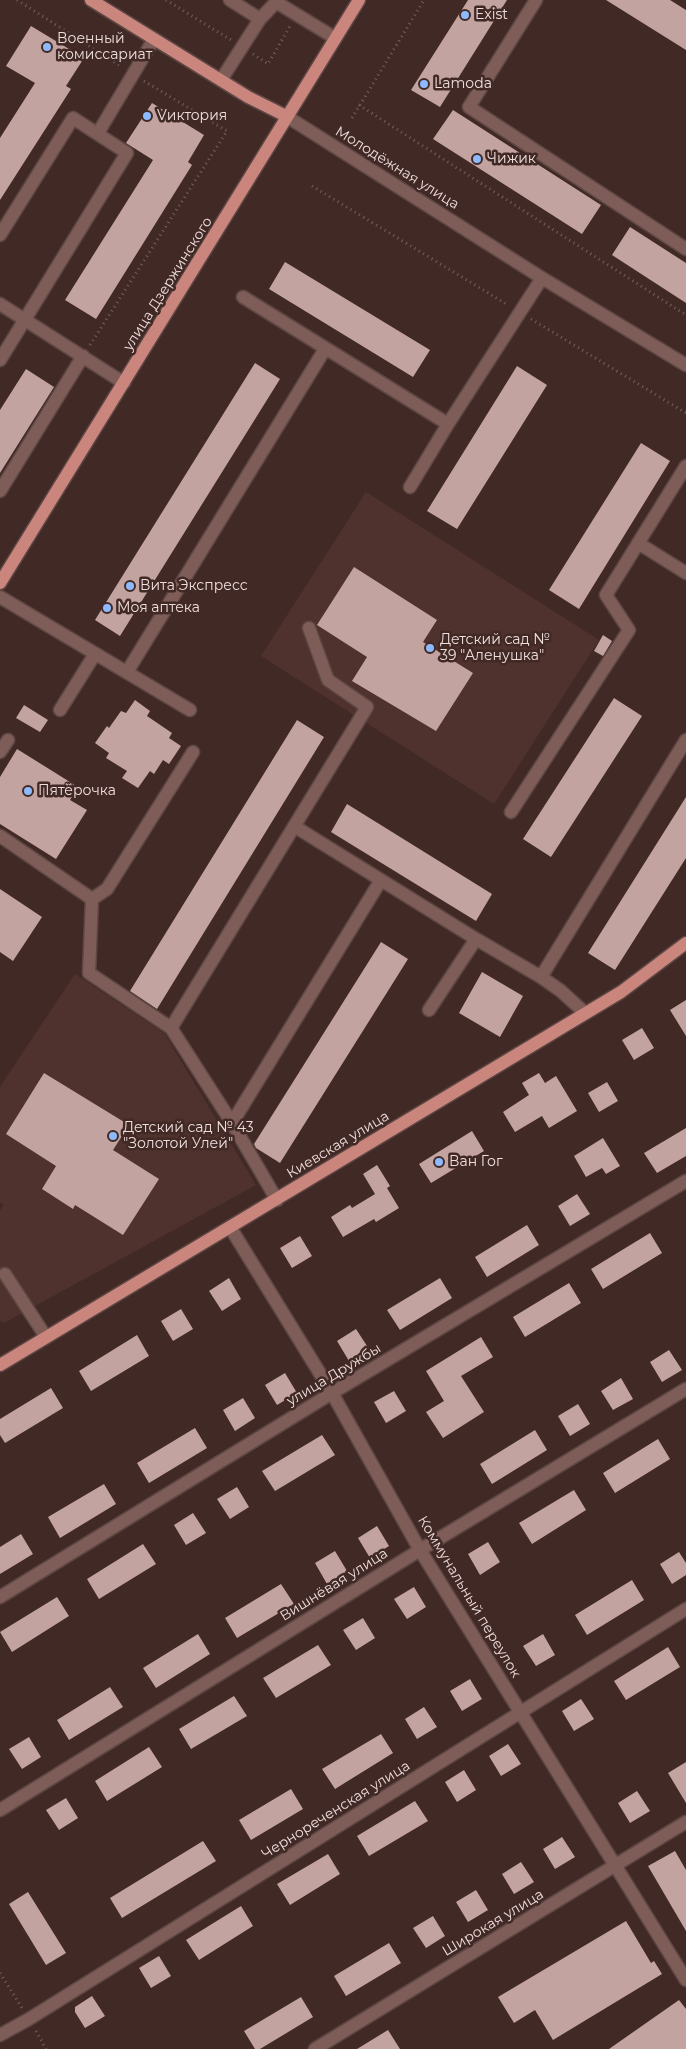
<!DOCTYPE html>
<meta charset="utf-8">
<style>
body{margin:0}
canvas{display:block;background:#412926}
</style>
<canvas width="686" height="2049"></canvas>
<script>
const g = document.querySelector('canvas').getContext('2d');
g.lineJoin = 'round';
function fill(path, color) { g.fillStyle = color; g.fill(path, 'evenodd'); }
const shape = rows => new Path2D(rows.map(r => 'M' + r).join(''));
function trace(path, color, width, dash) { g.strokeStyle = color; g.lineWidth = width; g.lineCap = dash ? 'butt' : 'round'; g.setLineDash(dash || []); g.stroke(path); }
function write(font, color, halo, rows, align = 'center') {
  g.font = font + ' Montserrat,sans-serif'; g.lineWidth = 5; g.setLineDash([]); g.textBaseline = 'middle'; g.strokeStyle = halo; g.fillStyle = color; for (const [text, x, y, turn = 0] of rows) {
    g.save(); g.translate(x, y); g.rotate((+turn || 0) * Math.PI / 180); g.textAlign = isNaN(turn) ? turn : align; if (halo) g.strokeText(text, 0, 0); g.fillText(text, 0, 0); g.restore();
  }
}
fill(shape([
 [366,492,599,640,494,804,261,656],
 [75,974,164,1033,256,1185,4,1323,0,1321,0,1211,4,1205,0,1202,0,1087]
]), '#4f322d');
fill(shape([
 [468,0,507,0,440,107,411,90],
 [606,0,670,0,686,10,686,50],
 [31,26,84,58,66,86,71,89,0,200,0,138,35,83,6,66],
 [152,103,204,135,188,162,192,165,96,319,65,300,153,160,126,143],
 [453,110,601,205,582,234,433,139],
 [630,227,686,263,686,303,612,255],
 [285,262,430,350,413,377,269,289],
 [255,363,280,379,120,636,95,620],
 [517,366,547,385,457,529,427,511],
 [26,369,54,387,0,473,0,410],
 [641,443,670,461,579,609,549,590],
 [354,567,437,620,423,642,473,673,436,731,352,681,367,657,317,625],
 [603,635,612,641,603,656,594,651],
 [614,698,642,716,551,857,523,839],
 [135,700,150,711,147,716,172,733,169,738,181,746,169,764,163,760,154,774,150,771,138,788,122,778,127,771,106,758,109,753,95,743,107,726,109,728,121,711,126,713],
 [24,705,48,720,40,732,16,718],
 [297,720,324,737,157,1009,130,991],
 [17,749,78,787,70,800,87,810,56,859,0,824,0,777],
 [686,797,686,858,615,970,588,953],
 [347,804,492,894,476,921,331,832],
 [0,889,42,917,13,961,0,952],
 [381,942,408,959,280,1163,256,1148,254,1144],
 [482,972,523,996,500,1037,459,1013],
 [686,1000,686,1036,670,1010],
 [642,1028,654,1048,634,1060,622,1040],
 [44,1073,129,1125,113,1150,159,1179,123,1235,75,1205,73,1209,42,1189,56,1166,6,1134],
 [539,1073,545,1083,556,1076,577,1111,549,1128,542,1116,515,1132,503,1112,529,1095,522,1083],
 [607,1082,618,1101,599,1112,588,1093],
 [686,1128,686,1156,657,1173,644,1153],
 [472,1131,484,1151,431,1183,419,1164],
 [603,1138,620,1166,606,1174,602,1168,586,1177,574,1156],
 [377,1165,390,1186,387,1188,399,1208,376,1222,374,1219,343,1237,331,1217,350,1205,352,1208,375,1194,363,1174],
 [577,1194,590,1214,570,1226,558,1206],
 [527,1225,539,1245,487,1277,475,1257],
 [650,1233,662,1253,603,1289,591,1269],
 [300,1236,312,1256,292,1268,280,1248],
 [229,1278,241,1299,222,1311,209,1291],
 [440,1278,452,1298,400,1330,387,1310],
 [569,1283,581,1303,525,1337,513,1317],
 [181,1309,193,1329,173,1341,161,1321],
 [356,1329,369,1349,349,1361,337,1341],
 [137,1335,149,1356,91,1391,79,1371],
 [481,1337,493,1357,461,1376,484,1412,443,1438,426,1412,444,1401,426,1371],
 [669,1350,682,1370,662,1382,650,1362],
 [285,1373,297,1393,277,1405,265,1385],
 [621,1378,633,1399,613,1410,601,1391],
 [51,1388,63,1408,5,1443,0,1435,0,1419],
 [394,1391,406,1411,386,1423,374,1402],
 [243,1398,255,1418,235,1431,223,1410],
 [578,1404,590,1424,570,1436,558,1416],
 [195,1428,207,1448,149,1483,137,1463],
 [535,1430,547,1450,492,1484,480,1464],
 [322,1435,335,1455,275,1491,262,1471],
 [658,1439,670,1459,615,1493,603,1473],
 [104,1484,116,1504,60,1538,48,1517],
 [237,1487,249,1507,230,1519,217,1499],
 [574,1490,586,1510,532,1544,519,1523],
 [193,1513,206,1533,186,1545,174,1525],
 [377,1526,389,1546,370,1558,358,1538],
 [21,1534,33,1554,0,1574,0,1547],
 [488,1542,500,1562,480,1575,468,1554],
 [143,1544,156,1564,99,1599,87,1579],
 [335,1551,347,1571,327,1584,315,1563],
 [679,1552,686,1563,686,1575,672,1584,660,1564],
 [632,1580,644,1600,587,1635,575,1615],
 [281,1584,294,1604,237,1638,225,1618],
 [414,1587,426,1607,407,1619,394,1599],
 [57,1597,69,1616,12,1652,0,1632],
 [363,1618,375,1638,356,1650,343,1630],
 [198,1634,210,1654,156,1688,143,1668],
 [543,1634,555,1655,536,1666,523,1646],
 [318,1645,331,1665,276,1698,263,1678],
 [668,1647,680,1667,626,1700,614,1681],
 [470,1679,482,1699,462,1711,450,1691],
 [110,1687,123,1707,69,1740,57,1720],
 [234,1696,247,1716,191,1749,179,1729],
 [581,1699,594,1719,574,1731,562,1711],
 [424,1707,437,1727,417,1739,405,1719],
 [381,1734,393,1753,335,1789,322,1769],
 [29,1737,41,1757,22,1769,9,1749],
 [508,1744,521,1764,501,1776,489,1756],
 [149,1747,162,1767,107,1801,95,1781],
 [686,1762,686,1803,668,1773],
 [464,1770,476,1790,457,1802,445,1782],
 [291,1789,303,1809,251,1840,239,1820],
 [637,1791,650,1811,630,1823,618,1803],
 [66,1798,78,1818,59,1830,46,1810],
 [415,1801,428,1821,369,1856,357,1836],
 [562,1837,575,1857,555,1869,543,1849],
 [203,1841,216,1861,122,1918,110,1898],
 [675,1851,686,1870,686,1931,648,1866],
 [328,1854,340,1874,290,1905,277,1884],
 [521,1862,534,1882,514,1894,502,1874],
 [476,1890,488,1910,468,1922,456,1902],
 [28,1892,66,1953,46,1965,9,1904],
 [241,1906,253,1926,199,1960,186,1940],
 [433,1916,445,1936,426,1948,413,1928],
 [626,1921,651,1963,654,1961,662,1974,553,2040,535,2010,514,2023,498,1997],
 [389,1943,401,1963,346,1996,334,1976],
 [159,1956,171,1976,151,1988,139,1968],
 [92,1996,105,2016,85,2028,75,2012,75,2007],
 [301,1997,313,2017,260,2049,255,2049,244,2031],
 [679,2000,686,2009,686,2049,609,2049],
 [388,2030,400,2049,357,2049]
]), '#c2a39f');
const minor = shape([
 [230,0,260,19],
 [536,0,469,107,686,249],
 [276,2,335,38],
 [221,80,260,19,278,0],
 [286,116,542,278,686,365],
 [98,133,154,39],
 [0,235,73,118,127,153,0,360],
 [243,297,448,424,542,278],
 [0,304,124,383],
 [410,487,448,424],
 [0,491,83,356],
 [638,543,686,573],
 [0,597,190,710],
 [127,672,325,349],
 [60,710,95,654],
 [0,752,8,740],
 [511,812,629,630,606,595,686,466],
 [294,826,476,939,541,977,561,991,585,1013],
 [0,836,92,899],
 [541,977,686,740],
 [429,1010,476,939],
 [171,1028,89,973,92,899,107,889,193,752],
 [232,1123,381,880],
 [277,1200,232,1123,171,1028,367,707,328,680,309,628],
 [230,1227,332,1393,420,1550,686,1980],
 [5,1274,46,1337],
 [0,1597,332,1393,686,1181],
 [0,1810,420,1550,686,1389],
 [0,2035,29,2019,686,1609],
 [315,2049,686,1822]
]);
const major = shape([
 [91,0,248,97,286,116],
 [0,583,359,0],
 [0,1365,621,992,686,943]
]);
trace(minor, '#5d4643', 15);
trace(major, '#5d4643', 15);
trace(shape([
 [17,0,122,67],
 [166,0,231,40],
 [253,54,268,64,290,26],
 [359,105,686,315],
 [352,118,424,0],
 [312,186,508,305],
 [531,319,686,413],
 [90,345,227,131,144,81],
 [0,1973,22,2008],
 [36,2031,46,2049]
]), '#76605e', 3, [1, 4]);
trace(minor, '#7e5d58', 12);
trace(major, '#ca867d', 12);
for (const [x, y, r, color] of [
 [465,15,5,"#8eb9fc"],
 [47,47,5,"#8eb9fc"],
 [424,84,5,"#8eb9fc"],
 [147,116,5,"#8eb9fc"],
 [477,159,5,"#8eb9fc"],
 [130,586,5,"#8eb9fc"],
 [107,608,5,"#8eb9fc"],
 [430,648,5,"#8eb9fc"],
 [28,791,5,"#8eb9fc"],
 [113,1136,5,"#8eb9fc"],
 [439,1162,5,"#8eb9fc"]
]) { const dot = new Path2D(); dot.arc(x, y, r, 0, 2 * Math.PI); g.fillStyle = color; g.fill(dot); trace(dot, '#412926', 2); }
write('14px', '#efdedc', '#412926', [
 ["Exist",475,15],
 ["Военный",57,39],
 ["комиссариат",57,55],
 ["Lamoda",434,84],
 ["Vиктория",157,116],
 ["Чижик",487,159],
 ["Вита Экспресс",140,586],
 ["Моя аптека",117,608],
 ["Детский сад №",440,640],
 ["39 \"Аленушка\"",440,656],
 ["Пятёрочка",38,791],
 ["Детский сад № 43",123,1128],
 ["\"Золотой Улей\"",123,1144],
 ["Ван Гог",449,1162]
], 'left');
write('14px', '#efdedc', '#412926', [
 ["Молодёжная улица",397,168,32],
 ["улица Дзержинского",168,284,-58],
 ["Киевская улица",338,1145,-31],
 ["улица Дружбы",334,1375,-31],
 ["Вишнёвая улица",334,1585,-32],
 ["Коммунальный переулок",469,1597,59],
 ["Чернореченская улица",336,1810,-32],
 ["Широкая улица",493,1923,-31]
]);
</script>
